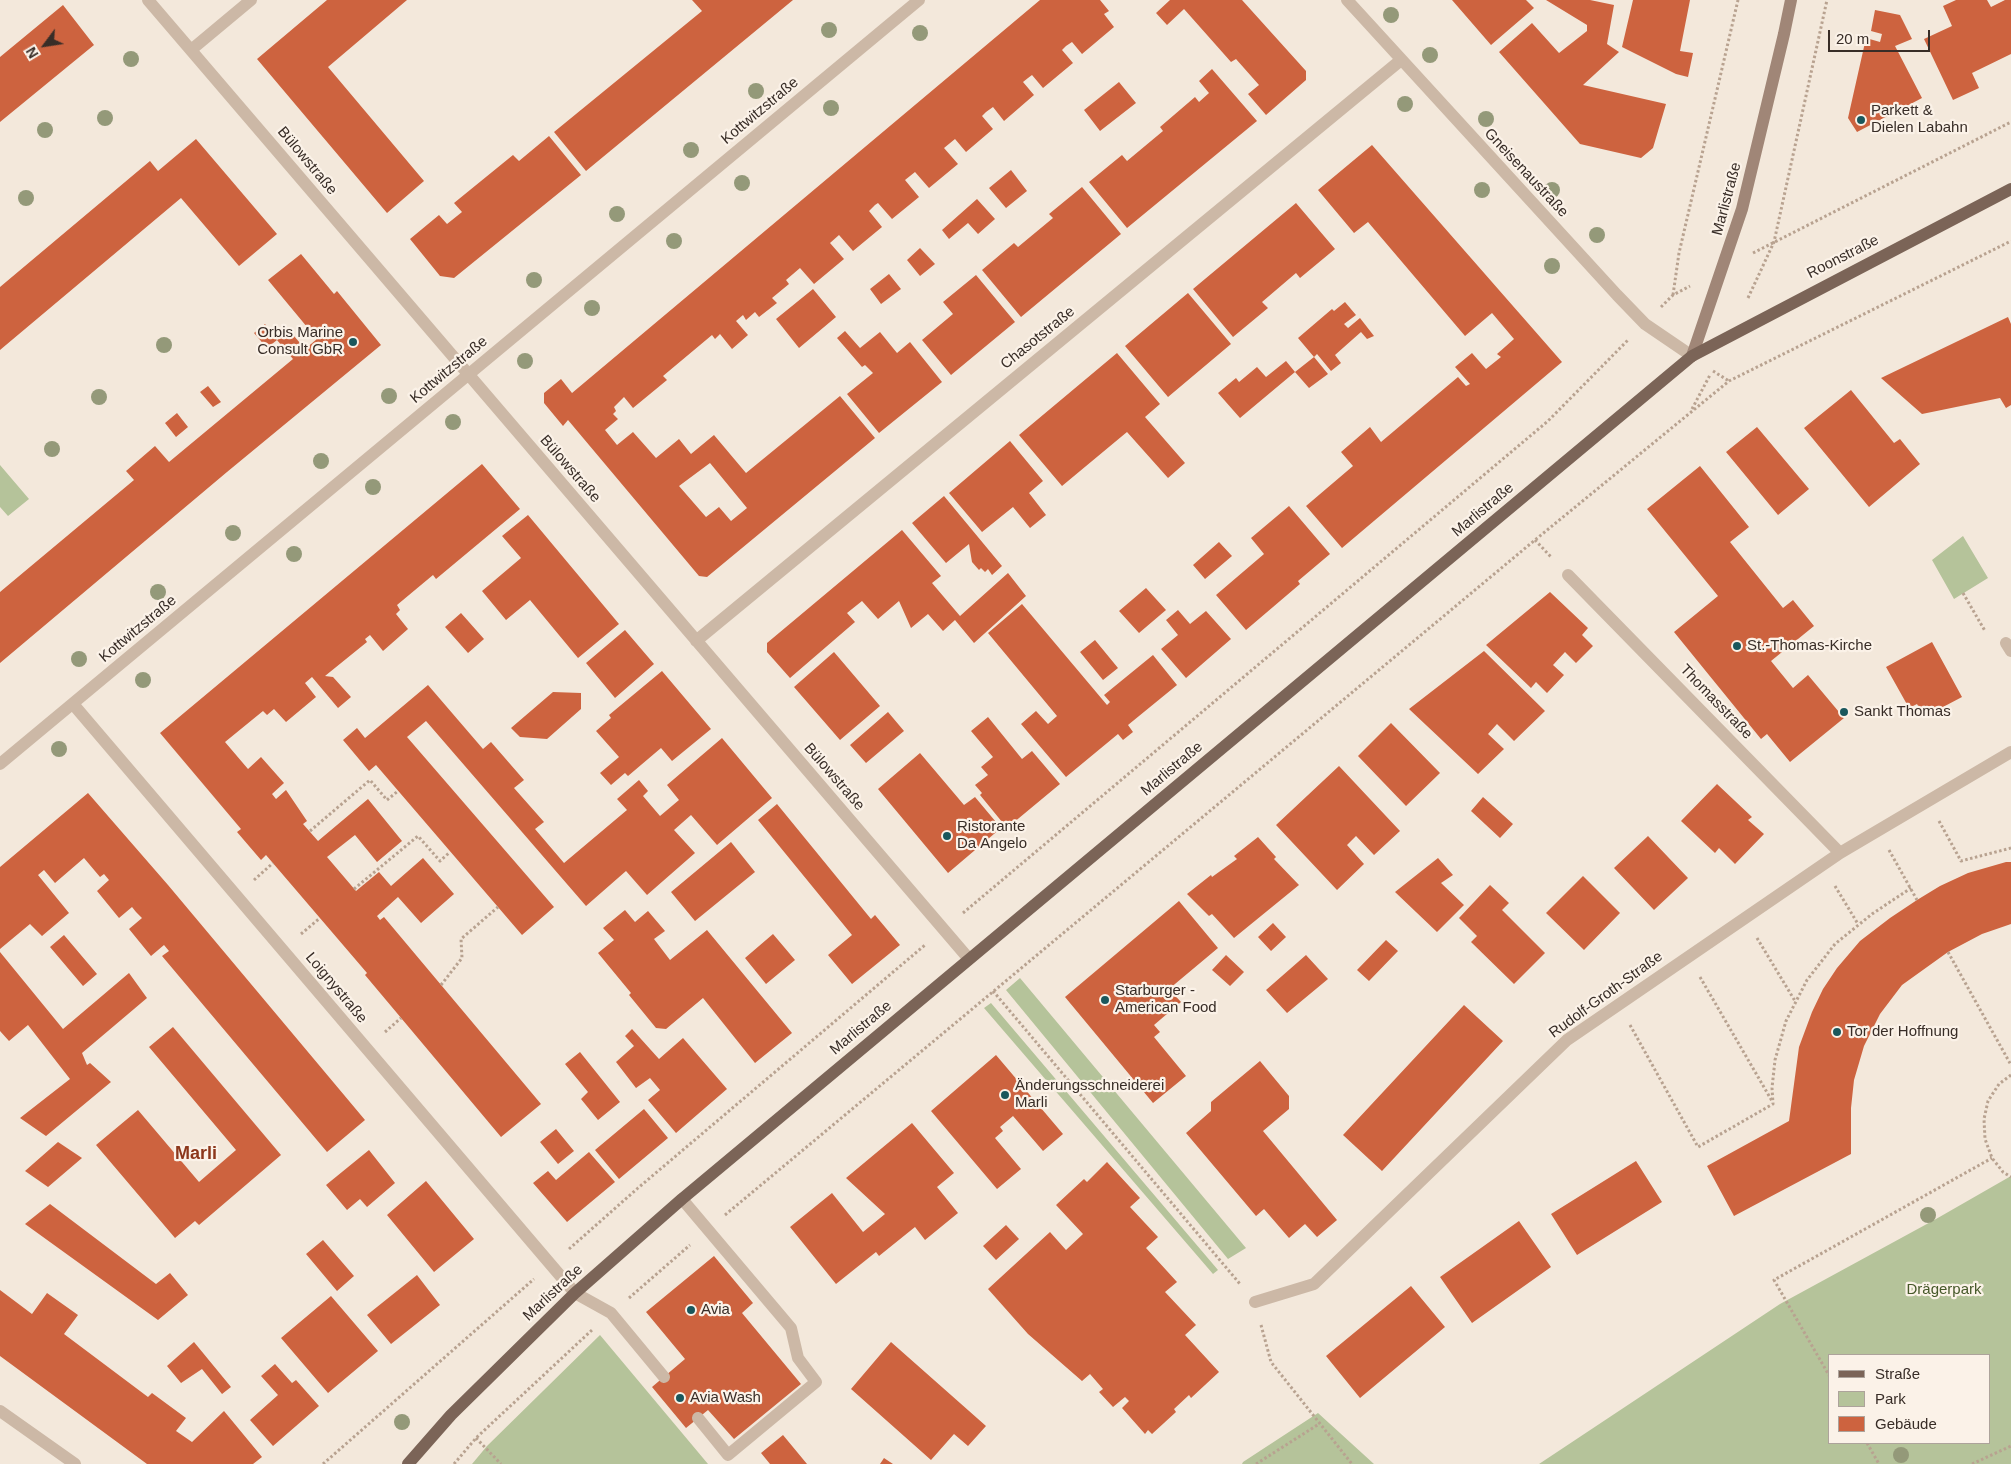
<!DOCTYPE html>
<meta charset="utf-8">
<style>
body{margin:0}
#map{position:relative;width:2011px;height:1464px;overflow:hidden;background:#f3e8db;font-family:Arial,sans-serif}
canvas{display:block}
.legend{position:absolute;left:1828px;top:1354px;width:162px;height:90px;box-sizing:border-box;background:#fbf2e8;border:1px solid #ada39b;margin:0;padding:6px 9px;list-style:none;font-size:15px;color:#382d27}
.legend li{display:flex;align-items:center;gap:10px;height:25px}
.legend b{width:25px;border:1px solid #ada39b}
.north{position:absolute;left:20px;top:20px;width:50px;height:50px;-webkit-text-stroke:4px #fbf2e8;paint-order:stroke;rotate:239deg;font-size:14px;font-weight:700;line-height:20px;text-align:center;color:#382d27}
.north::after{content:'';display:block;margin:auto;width:18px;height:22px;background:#382d27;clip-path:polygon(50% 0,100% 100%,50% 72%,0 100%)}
.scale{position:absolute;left:1828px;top:30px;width:102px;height:22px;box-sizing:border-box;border:2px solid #382d27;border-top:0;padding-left:6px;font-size:15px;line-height:18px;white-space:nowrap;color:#382d27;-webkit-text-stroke:4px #fbf2e8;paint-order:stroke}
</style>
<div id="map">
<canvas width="2011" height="1464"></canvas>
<ul class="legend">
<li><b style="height:6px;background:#7b6457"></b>Straße</li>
<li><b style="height:14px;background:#b5c39a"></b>Park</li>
<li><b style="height:14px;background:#cd633f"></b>Gebäude</li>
</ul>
<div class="north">N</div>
<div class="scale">20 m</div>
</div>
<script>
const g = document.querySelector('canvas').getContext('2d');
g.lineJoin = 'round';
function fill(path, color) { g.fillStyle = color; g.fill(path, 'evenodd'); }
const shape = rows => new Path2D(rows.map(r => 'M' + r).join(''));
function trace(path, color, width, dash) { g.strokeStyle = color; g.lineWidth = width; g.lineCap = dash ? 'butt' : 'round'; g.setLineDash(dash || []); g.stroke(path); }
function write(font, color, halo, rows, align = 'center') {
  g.font = font + ' Arial,sans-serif'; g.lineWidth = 4.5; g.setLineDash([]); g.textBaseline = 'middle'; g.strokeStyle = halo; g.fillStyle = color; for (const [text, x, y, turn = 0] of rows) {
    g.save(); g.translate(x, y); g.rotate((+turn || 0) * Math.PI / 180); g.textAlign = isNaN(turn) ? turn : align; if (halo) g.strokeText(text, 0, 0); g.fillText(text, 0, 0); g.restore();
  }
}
fill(shape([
 [0,465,29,499,8,516,0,507],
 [1963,536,1988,578,1954,599,1932,560],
 [1020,978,1246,1248,1228,1259,1006,990],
 [991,1003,1218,1270,1213,1274,984,1008],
 [2011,1176,2011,1464,1539,1464,1780,1304,1936,1219],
 [1990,1355,1990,1443,1830,1443,1830,1355],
 [600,1335,708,1464,472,1464,487,1446],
 [1318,1413,1374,1464,1242,1464,1243,1462]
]), '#b5c39a');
fill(shape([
 [327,0,407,0,328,67,424,181,387,213,257,59],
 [692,0,793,0,586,171,554,132,702,11],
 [1040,0,1100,0,1109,11,1104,14,1114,27,1082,54,1072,42,1066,46,1062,50,1073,63,1043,88,1032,75,1028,78,1023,82,1034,95,1004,121,993,107,986,112,982,116,993,129,966,152,955,139,944,148,958,164,929,188,915,172,905,180,919,197,892,219,878,203,875,205,869,211,882,227,853,251,839,235,830,243,844,259,814,284,800,268,786,280,789,284,772,298,777,303,759,317,755,312,746,320,743,315,736,321,748,335,732,349,720,334,715,339,712,335,663,376,667,380,633,408,624,397,614,407,616,411,613,414,618,419,605,430,617,445,633,432,656,458,679,439,691,454,714,435,746,473,840,396,875,438,707,577,699,576,568,420,563,426,544,403,544,393,561,379,572,393],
 [710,463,747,508,731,521,719,507,706,517,679,486],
 [1170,0,1242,0,1306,71,1306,80,1266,115,1248,94,1259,85,1236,59,1231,62,1184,9,1167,25,1156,13],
 [1452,0,1526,0,1534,8,1491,45],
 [1546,0,1590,0,1614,5,1607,44,1619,52,1583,85,1666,104,1653,148,1641,158,1580,144,1499,52,1532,23,1559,53,1587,31,1587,25],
 [1633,0,1690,0,1680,51,1693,53,1688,77,1676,74,1622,47],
 [1956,0,1987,0,1991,7,2005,0,2011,0,2011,54,1972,73,1979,88,1953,100,1924,39,1952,26,1943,6],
 [63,5,94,45,0,122,0,57],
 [1875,10,1900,15,1912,39,1895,46,1922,98,1857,132,1848,118,1866,38,1880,42,1882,34,1871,31],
 [1212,69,1257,121,1127,228,1089,182,1122,155,1127,161,1163,131,1160,127,1195,97,1199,102,1209,93,1199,81],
 [1119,82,1136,103,1100,131,1084,110],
 [549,136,581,175,454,278,440,276,410,239,439,215,447,224,462,212,454,203,513,155,519,161],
 [196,139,277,234,239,266,181,198,0,350,0,287,150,161,158,171],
 [1372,145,1562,362,1342,548,1306,506,1353,466,1341,452,1370,427,1381,442,1458,377,1466,386,1470,384,1455,367,1472,353,1486,369,1501,357,1497,354,1514,339,1492,313,1465,336,1368,222,1354,233,1318,190],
 [1011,170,1027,191,1006,208,989,188],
 [1082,187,1121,234,1021,317,982,270,1014,243,1018,247,1053,218,1049,214],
 [977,199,995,219,978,234,968,223,949,239,942,230],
 [1296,203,1335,249,1300,278,1296,273,1262,302,1268,308,1233,337,1193,289],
 [920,248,935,264,920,276,907,260],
 [301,254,334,294,337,291,381,345,227,472,0,663,0,592,134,480,126,471,155,446,169,462,293,359,277,340,289,330,305,349,317,339,268,280],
 [889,274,901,289,881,304,870,289],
 [976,275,1015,322,951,375,922,340,953,314,943,302],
 [813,289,836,317,799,348,776,319],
 [1188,293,1231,344,1168,397,1125,346],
 [1345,302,1356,315,1344,324,1348,328,1360,318,1374,336,1367,339,1361,332,1335,355,1341,363,1331,371,1317,354,1314,357,1298,338,1332,309,1334,311],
 [2008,317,2011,324,2011,405,2006,408,2000,398,1922,414,1881,378],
 [265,324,277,340,267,348,254,333],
 [845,331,860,348,880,332,897,353,910,342,942,382,879,433,847,394,873,373,865,365,862,367,837,338],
 [1117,353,1160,404,1145,417,1185,463,1168,478,1127,432,1062,486,1019,435],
 [1314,357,1328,374,1309,388,1295,372,1240,418,1218,393,1236,378,1239,382,1257,367,1266,377,1286,361,1295,372],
 [208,386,221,402,213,407,200,392],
 [1851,390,1894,443,1900,439,1920,464,1869,507,1804,428],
 [177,413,188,427,176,437,165,423],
 [1757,427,1809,489,1778,515,1726,452],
 [1010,441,1043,481,1029,493,1046,515,1030,528,1013,507,982,532,949,493],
 [482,464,520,509,436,579,433,575,397,605,400,610,396,614,408,629,383,651,370,635,365,639,367,642,325,676,333,677,351,697,338,708,312,677,305,683,316,697,286,722,274,709,267,715,263,711,225,742,248,769,261,757,284,783,272,794,276,799,286,790,307,821,303,824,318,841,368,799,402,841,377,862,355,835,327,857,356,891,379,872,391,886,423,858,454,894,421,923,398,897,377,916,380,920,384,917,541,1104,501,1137,365,975,367,973,266,855,261,860,237,832,241,829,160,733],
 [1700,466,1749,527,1730,542,1783,608,1793,600,1814,626,1771,661,1793,688,1808,675,1844,718,1790,762,1767,734,1761,739,1674,632,1718,596,1647,509],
 [944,496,1002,566,992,575,988,569,985,572,981,568,979,570,972,562,969,544,946,563,912,523],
 [1289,506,1330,554,1298,581,1300,584,1246,630,1216,595,1264,554,1251,538],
 [528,515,619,624,578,658,530,600,506,620,482,591,521,558,502,536],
 [902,530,941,576,932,583,960,616,1008,573,1026,596,974,643,955,620,943,631,928,614,911,628,899,601,878,619,862,601,847,613,855,622,790,678,767,652,767,643],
 [1219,542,1232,556,1205,579,1193,565],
 [1146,588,1166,610,1139,633,1119,611],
 [1550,592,1588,628,1582,635,1593,646,1576,663,1565,652,1553,665,1564,675,1547,693,1536,682,1531,688,1486,645],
 [1022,604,1107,705,1110,702,1104,695,1153,655,1177,685,1128,725,1133,732,1123,740,1118,734,1066,777,1021,724,1036,711,1048,724,1057,716,988,633],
 [1178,610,1190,624,1206,611,1231,639,1186,678,1161,649,1178,635,1166,620],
 [461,613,484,639,468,653,445,627],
 [625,630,654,664,615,698,586,663],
 [1095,640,1118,668,1103,680,1080,652],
 [1932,642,1962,697,1924,717,1917,704,1909,708,1886,667],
 [1484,651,1545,711,1514,741,1497,724,1488,734,1504,749,1478,774,1409,709],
 [834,652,880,706,840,740,794,687],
 [662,671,711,729,672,761,661,748,628,776,625,773,611,785,600,773,619,757,596,731,611,718,609,715],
 [428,685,483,749,491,742,524,780,514,788,544,822,535,829,564,863,627,810,617,799,639,780,648,791,643,796,660,816,679,800,667,785,722,738,772,798,717,845,691,815,674,830,695,853,647,895,626,871,586,906,426,721,407,737,554,907,522,935,376,765,369,771,343,740,357,728,365,738],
 [553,692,581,693,581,709,547,739,520,737,511,728],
 [888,712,904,731,866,763,850,745],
 [988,717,1022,759,1032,751,1060,784,1007,828,980,795,982,793,975,785,988,775,981,767,993,757,971,731],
 [1391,723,1440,773,1406,806,1358,756],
 [920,753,964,805,975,797,1001,828,948,873,878,789],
 [1339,766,1400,831,1374,855,1356,836,1347,845,1364,864,1337,890,1276,825],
 [1717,784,1752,817,1748,820,1764,834,1735,864,1719,848,1715,853,1681,821],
 [88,793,168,885,365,1120,327,1152,162,956,169,951,164,945,151,956,129,929,142,918,136,912,132,907,119,918,97,891,109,880,104,874,100,877,84,858,55,883,44,870,38,875,69,913,42,936,30,924,0,949,0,867],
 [1483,797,1513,824,1500,838,1471,811],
 [777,804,871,919,875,915,900,945,852,984,828,955,852,935,758,820],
 [1648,836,1688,878,1654,910,1614,868],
 [1258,837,1276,857,1274,859,1299,885,1234,938,1212,914,1209,916,1187,894,1211,875,1212,877,1237,859,1234,856],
 [731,842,755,872,695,921,671,892],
 [1438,858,1453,875,1441,883,1464,905,1437,932,1395,892],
 [2006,862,2011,862,2011,924,1982,934,1948,952,1902,985,1880,1014,1864,1046,1854,1080,1851,1108,1851,1154,1734,1216,1707,1166,1789,1121,1799,1047,1812,1012,1823,989,1837,968,1860,941,1890,918,1917,900,1940,886,1968,873],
 [1583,876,1620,913,1584,950,1546,913],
 [1490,885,1509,903,1502,910,1545,953,1514,984,1471,942,1477,936,1459,918],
 [1179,901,1218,948,1169,989,1181,1002,1154,1025,1160,1032,1154,1037,1186,1076,1153,1103,1065,997],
 [625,910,635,922,648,911,665,931,654,939,670,960,707,930,792,1033,755,1063,703,998,666,1029,656,1028,629,995,631,993,598,953,614,940,603,928],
 [1273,923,1286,937,1271,951,1258,937],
 [773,934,795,960,766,984,745,958],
 [64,935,97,974,83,986,50,947],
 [1386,940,1398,951,1369,981,1357,970],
 [0,952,63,1029,129,973,147,998,82,1053,87,1065,90,1063,111,1082,46,1136,20,1118,70,1079,28,1025,9,1041,0,1031],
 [1226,955,1244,972,1230,986,1212,970],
 [1306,955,1328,979,1287,1013,1266,990],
 [1464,1005,1503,1041,1382,1171,1343,1135],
 [173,1027,281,1155,199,1225,195,1221,175,1238,96,1145,138,1110,199,1182,236,1150,149,1047],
 [632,1029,659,1059,683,1038,727,1089,676,1133,648,1100,660,1090,650,1078,636,1088,616,1062,634,1046,625,1036],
 [580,1052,620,1102,598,1120,581,1099,588,1092,565,1064],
 [996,1055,1063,1134,1043,1151,1013,1116,1000,1127,1003,1131,995,1138,1021,1169,997,1189,931,1111],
 [1260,1061,1289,1096,1289,1109,1263,1131,1337,1220,1317,1237,1305,1224,1289,1238,1264,1209,1256,1216,1186,1133,1211,1111,1211,1102],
 [644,1109,668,1138,619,1179,595,1150],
 [912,1123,954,1173,937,1187,958,1213,925,1240,915,1227,879,1256,876,1252,836,1284,790,1227,832,1193,863,1232,885,1214,846,1178],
 [556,1129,574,1151,558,1164,540,1142],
 [58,1142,82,1158,48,1187,25,1171],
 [369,1150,395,1183,367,1207,360,1199,347,1210,326,1185],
 [589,1152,615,1182,567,1222,533,1183,548,1171,556,1180],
 [1636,1161,1662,1202,1577,1255,1551,1214],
 [1107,1162,1140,1198,1130,1207,1158,1237,1146,1248,1177,1282,1165,1292,1196,1325,1185,1335,1219,1372,1191,1398,1189,1395,1174,1409,1176,1412,1152,1434,1148,1430,1145,1434,1122,1408,1129,1401,1125,1397,1113,1407,1099,1392,1103,1389,1090,1374,1082,1381,1028,1334,988,1289,1050,1232,1066,1250,1083,1234,1056,1205,1084,1179,1087,1182],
 [426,1181,474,1239,434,1272,387,1215],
 [50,1204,156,1284,170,1273,188,1295,158,1320,25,1224],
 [1519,1221,1551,1267,1472,1323,1440,1277],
 [1006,1225,1019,1239,996,1260,983,1246],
 [323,1240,354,1276,337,1291,306,1254],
 [714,1256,753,1303,742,1313,801,1384,734,1439,708,1410,686,1428,652,1387,685,1359,646,1312],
 [417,1275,440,1305,391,1344,367,1315],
 [1411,1286,1445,1327,1360,1398,1326,1356],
 [0,1290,32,1314,47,1293,78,1315,64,1334,148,1397,152,1393,186,1418,176,1431,192,1442,224,1411,262,1457,253,1464,147,1464,0,1356],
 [331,1296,378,1351,328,1393,281,1338],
 [194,1342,231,1387,222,1394,202,1369,181,1383,167,1366],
 [891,1342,986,1426,968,1446,954,1434,931,1460,851,1389],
 [275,1364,292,1383,296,1380,319,1406,273,1446,250,1420,278,1395,261,1376],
 [783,1435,807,1464,770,1464,761,1453],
 [884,1458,893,1464,880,1464]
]), '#cd633f');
trace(shape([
 [1753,253,2011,122],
 [1673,295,1679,253,1738,0],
 [1748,298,1774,242,1827,0],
 [1661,307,1673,295,1690,286],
 [1713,371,1729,381],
 [1692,409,1710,375],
 [1535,540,1552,558],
 [1963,593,1985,631],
 [1939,821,1961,861,2011,848],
 [310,831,370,780,387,800,398,791],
 [1889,850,1917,900],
 [254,880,273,863],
 [1835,886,1858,924],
 [354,889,418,836,440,861,450,852],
 [963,913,1548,421,1628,340],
 [301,934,320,918],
 [1757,938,1795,1001],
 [1948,952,2011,1065],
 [1700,977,1772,1101],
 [441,985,462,958,461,939,498,907],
 [993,991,1240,1284],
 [1630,1025,1698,1147,1773,1104,1772,1088,1775,1060,1786,1021,1807,980,1835,944,1872,914,1911,888],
 [385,1032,401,1018],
 [2011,1075,1999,1084,1988,1101,1984,1119,1985,1139,1992,1158,2003,1172,2011,1177],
 [725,1215,1535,540,1729,381,2011,241],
 [569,1249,638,1188,925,945],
 [629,1298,690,1245],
 [1261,1325,1271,1362,1352,1464],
 [1830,1377,1774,1280,1992,1158],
 [476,1438,501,1464],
 [1867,1443,1879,1464],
 [323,1464,534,1279],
 [454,1464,476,1438,592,1330],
 [1256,1464,1319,1424],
 [1972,1464,2011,1446]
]), '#b8a290', 3, [2.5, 2.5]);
trace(shape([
 [2006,643,2011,651],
 [682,1199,791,1328,798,1358,816,1382,728,1455,698,1418],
 [575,1293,611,1313,664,1377]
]), '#ccb8a6', 12);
trace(shape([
 [148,0,969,959],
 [1347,0,1617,295,1645,324,1692,356],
 [191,50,251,0],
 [1568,575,1840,853],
 [696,641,1401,60],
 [73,704,575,1293],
 [0,764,919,0],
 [1255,1302,1314,1284,1567,1040,1840,853,2011,752],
 [0,1411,75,1464]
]), '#ccb8a6', 12);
trace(shape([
 [1692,356,1742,209,1784,34,1791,0]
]), '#a08677', 12);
trace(shape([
 [408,1464,451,1415,575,1293,682,1199,1692,356,2011,189]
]), '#7b6457', 12);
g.fillStyle = '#949979';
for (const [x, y] of [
 [1391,15],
 [829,30],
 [920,33],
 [1430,55],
 [131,59],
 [756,91],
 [1405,104],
 [831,108],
 [105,118],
 [1486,119],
 [45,130],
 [691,150],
 [742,183],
 [1482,190],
 [1552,190],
 [26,198],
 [617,214],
 [1597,235],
 [674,241],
 [1552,266],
 [534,280],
 [592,308],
 [164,345],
 [525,361],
 [389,396],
 [99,397],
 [453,422],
 [52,449],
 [321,461],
 [373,487],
 [233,533],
 [294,554],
 [158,592],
 [79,659],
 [143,680],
 [59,749],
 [1928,1215],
 [402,1422],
 [1901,1455]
]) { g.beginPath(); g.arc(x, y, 8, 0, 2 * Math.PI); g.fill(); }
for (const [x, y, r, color] of [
 [1861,120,5,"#1a575c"],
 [353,342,5,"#1a575c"],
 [1737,646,5,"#1a575c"],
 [1844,712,5,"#1a575c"],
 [947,836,5,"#1a575c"],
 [1105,1000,5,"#1a575c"],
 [1837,1032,5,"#1a575c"],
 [1005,1095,5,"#1a575c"],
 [691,1310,5,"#1a575c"],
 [680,1398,5,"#1a575c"]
]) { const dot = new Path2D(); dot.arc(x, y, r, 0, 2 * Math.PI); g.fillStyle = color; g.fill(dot); trace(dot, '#fbf2e8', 2); }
write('15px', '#382d27', '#fbf2e8', [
 ["Kottwitzstraße",760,111,-40],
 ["Bülowstraße",307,161,50],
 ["Gneisenaustraße",1526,173,47],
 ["Marlistraße",1727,199,-75],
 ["Roonstraße",1843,257,-27],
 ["Chasotstraße",1038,338,-39],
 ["Kottwitzstraße",449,370,-40],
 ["Bülowstraße",570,469,49],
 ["Marlistraße",1483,510,-40],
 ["Kottwitzstraße",138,629,-40],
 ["Thomasstraße",1716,702,46],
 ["Marlistraße",1172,769,-40],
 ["Bülowstraße",834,777,49],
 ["Loignystraße",336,988,50],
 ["Rudolf-Groth-Straße",1606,995,-36],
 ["Marlistraße",861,1028,-40],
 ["Marlistraße",553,1293,-43]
]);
write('15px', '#382d27', '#fbf2e8', [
 ["Parkett &",1871,111],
 ["Dielen Labahn",1871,128],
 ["Orbis Marine",343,333,"right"],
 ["Consult GbR",343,350,"right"],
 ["St.-Thomas-Kirche",1747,646],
 ["Sankt Thomas",1854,712],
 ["Ristorante",957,827],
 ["Da Angelo",957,844],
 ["Starburger -",1115,991],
 ["American Food",1115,1008],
 ["Tor der Hoffnung",1847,1032],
 ["Änderungsschneiderei",1015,1086],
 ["Marli",1015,1103],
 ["Avia",701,1310],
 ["Avia Wash",690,1398]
], 'left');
write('15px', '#465829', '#fbf2e8', [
 ["Drägerpark",1944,1290]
]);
write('bold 18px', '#8c371b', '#fbf2e8', [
 ["Marli",196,1154]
]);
</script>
